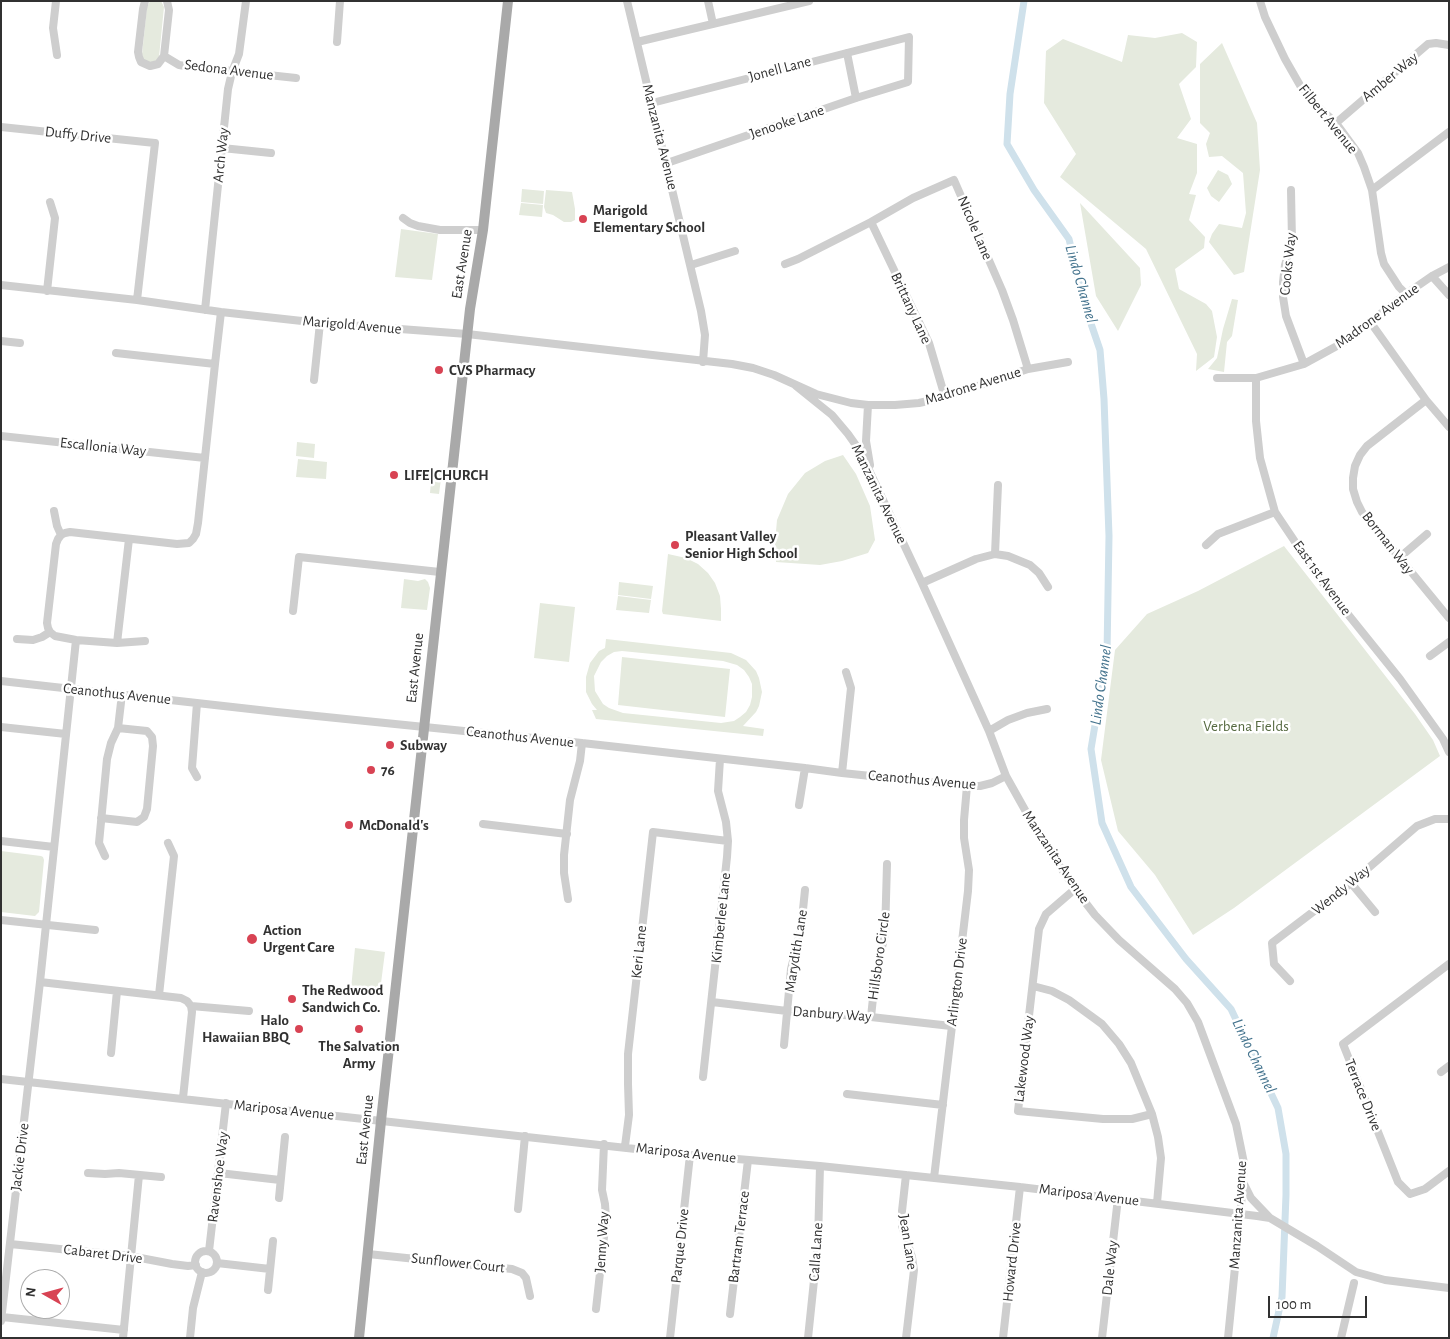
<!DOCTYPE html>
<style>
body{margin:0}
#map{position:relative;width:1450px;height:1339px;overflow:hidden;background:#fff;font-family:"Alegreya Sans",sans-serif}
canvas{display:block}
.frame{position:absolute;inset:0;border:2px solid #313131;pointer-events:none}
.north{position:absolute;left:20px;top:1269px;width:50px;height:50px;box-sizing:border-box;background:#fff;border:1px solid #adadad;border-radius:50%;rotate:277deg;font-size:14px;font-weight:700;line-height:20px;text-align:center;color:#313131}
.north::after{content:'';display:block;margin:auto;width:18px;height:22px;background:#d84353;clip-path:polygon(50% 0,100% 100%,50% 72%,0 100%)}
.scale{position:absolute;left:1268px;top:1296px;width:99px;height:22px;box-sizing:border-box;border:2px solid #313131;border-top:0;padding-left:6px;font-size:15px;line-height:18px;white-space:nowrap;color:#313131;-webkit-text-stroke:4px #fff;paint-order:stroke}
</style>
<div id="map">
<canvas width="1450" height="1339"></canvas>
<div class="frame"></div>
<div class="north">N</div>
<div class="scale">100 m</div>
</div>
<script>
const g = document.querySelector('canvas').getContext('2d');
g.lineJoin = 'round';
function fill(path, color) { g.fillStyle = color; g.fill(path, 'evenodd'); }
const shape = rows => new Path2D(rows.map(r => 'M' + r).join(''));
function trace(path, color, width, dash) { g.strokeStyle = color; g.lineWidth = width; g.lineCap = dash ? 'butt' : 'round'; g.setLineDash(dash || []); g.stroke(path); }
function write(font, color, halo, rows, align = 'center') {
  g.font = font + ' "Alegreya Sans",sans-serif'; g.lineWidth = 5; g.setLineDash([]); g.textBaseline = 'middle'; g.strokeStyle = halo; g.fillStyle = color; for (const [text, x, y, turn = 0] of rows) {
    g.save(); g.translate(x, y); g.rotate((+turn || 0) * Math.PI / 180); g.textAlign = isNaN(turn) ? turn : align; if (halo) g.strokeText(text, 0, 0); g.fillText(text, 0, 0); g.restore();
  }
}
fill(shape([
 [150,1,161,1,164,7,159,57,156,61,150,63,143,59,142,54,147,7],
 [1182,33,1197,42,1196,67,1179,84,1191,119,1177,138,1197,144,1197,173,1189,194,1196,195,1189,220,1205,237,1204,248,1175,269,1179,289,1206,304,1212,311,1217,337,1214,357,1196,371,1197,354,1146,249,1060,177,1076,154,1044,103,1046,51,1063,39,1122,62,1128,35,1155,38],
 [1222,43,1257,123,1260,170,1244,272,1234,275,1209,242,1212,234,1219,224,1242,228,1246,213,1243,173,1222,156,1209,157,1206,144,1210,133,1200,123,1200,64],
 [1218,170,1228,175,1232,184,1219,202,1211,196,1207,188],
 [522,189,544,191,543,204,521,202],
 [546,190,572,192,575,209,575,220,571,222,564,222,553,215,546,213,544,207],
 [521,203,543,205,542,217,519,215],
 [1080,203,1140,268,1141,285,1118,331,1096,296],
 [401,229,438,234,432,280,395,277],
 [1232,299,1238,300,1232,336,1227,342,1224,372,1208,369,1217,358,1223,329],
 [297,442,315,444,314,458,296,456],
 [843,455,856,474,870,506,875,540,868,553,842,561,820,565,776,562,775,543,777,520,788,494,805,473,825,461],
 [298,459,327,462,326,479,296,477],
 [432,470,442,471,439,494,430,493],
 [1284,546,1415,714,1433,740,1440,756,1234,908,1193,935,1155,875,1118,831,1101,760,1115,650,1147,614,1198,591],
 [668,554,686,558,698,564,708,573,715,583,720,596,721,609,721,621,663,614,662,611],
 [404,579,418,581,425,579,428,582,430,588,427,610,401,608],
 [619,582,653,586,651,599,618,595],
 [618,596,651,600,649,613,616,610],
 [540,603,575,607,569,662,534,658],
 [606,639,731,653,746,660,756,671,759,678,762,692,759,706,756,712,743,726,764,729,763,736,596,719,592,710,597,710,592,704,586,692,586,677,590,663,599,651,605,648],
 [622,651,723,661,737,665,744,670,749,677,752,684,752,697,750,705,746,712,740,717,734,721,721,723,623,713,609,708,603,704,595,691,594,676,601,662,607,656,614,652],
 [622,657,730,669,725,717,618,705],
 [1,851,41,856,43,857,44,860,39,912,35,916,1,912],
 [355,948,385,952,380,991,351,989]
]), '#e5eade');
trace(shape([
 [1024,1,1010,94,1007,144,1034,190,1069,239,1085,306,1100,350,1104,399,1109,536,1107,653,1091,749,1102,823,1131,887,1186,959,1231,1009,1278,1108,1286,1154,1286,1195,1282,1297,1273,1338]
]), '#cfe1eb', 7);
trace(shape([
 [56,1,53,28,57,55],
 [145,1,143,9,138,52,139,57,141,62,150,66,158,64,164,56,169,10,167,1],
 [627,1,701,311,705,335,703,362],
 [708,1,713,24],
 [1260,1,1265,17,1285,59,1301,87,1316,105,1336,123,1358,153,1364,167,1372,190,1381,253,1384,264,1399,287,1406,294],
 [337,42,340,1],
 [637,42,809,1],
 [847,53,856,98],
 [164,56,179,65,185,66,296,78],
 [652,103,909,37,908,82,856,98,667,163],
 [1336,123,1428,44,1436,43,1449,45],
 [1,127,155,143,137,300],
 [222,148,271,153],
 [1291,190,1292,241,1285,265,1283,282,1283,297,1286,316,1304,364],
 [1372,190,1449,132],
 [403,218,410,223,418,226,440,230,483,230],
 [871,222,929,343,945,397],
 [785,264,798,259,871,222,913,198,954,180,1002,290,1013,320,1028,369],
 [691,265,735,251],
 [1432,276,1449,295],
 [1,285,137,300,221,312,320,323,467,334,732,364,753,368,774,375,816,394,851,403,868,405,895,405,919,403,945,397,1028,369,1068,362],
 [47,291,55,218,50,202],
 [205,310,228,89,232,72,239,54,246,1],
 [1371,323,1426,400,1449,427],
 [1,341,20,343],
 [116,353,215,364],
 [1217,378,1256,378,1304,364,1346,341,1406,294,1432,276,1449,267],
 [1256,378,1256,421,1260,458,1275,512,1322,582,1400,679,1443,739,1449,752],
 [314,380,320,323],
 [796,386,832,415,848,434,860,451,922,583,989,731,1006,776,1039,835,1075,889,1095,915,1119,940,1175,989,1187,1003,1198,1022,1236,1124,1244,1163,1241,1207,1228,1338],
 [1426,400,1367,446,1360,455,1355,466,1353,478,1353,489,1357,502,1362,512,1449,618],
 [868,405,866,441,870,465],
 [1,436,205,458],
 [54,511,57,526,61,535],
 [1206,545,1218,534,1275,512],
 [995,554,998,485],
 [1399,558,1427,534],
 [922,583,976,559,995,554,1008,556,1030,565,1039,573,1048,587],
 [293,611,299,557,440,572],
 [17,639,33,640,42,637,50,632],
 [145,641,117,643,76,640,55,636,50,632,48,628,47,623,56,544,58,539,61,535,65,533,70,532,177,544,189,543,193,539,196,534,198,523,215,364,221,312],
 [117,643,129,539],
 [1430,656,1449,642],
 [1,681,277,712,582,743,805,768,842,773,967,786,980,786,992,783,1006,776],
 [1,727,66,734],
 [989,731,1008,720,1027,713,1047,709],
 [842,773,851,688,846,672],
 [197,777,192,768,197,703],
 [799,805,805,768],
 [101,818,137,822,144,817,147,809,153,746,152,737,147,731,118,728],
 [483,824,567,834],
 [1,841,54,847],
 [105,856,99,843,107,759,111,743,118,728,122,694],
 [1351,883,1375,912],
 [1075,889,1046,914,1039,929,1018,1111,1103,1119,1132,1119,1152,1114],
 [568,899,564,873,564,855,570,800,580,761,582,743],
 [1,920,95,930],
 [1449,964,1343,1044,1398,1182,1410,1194,1425,1189,1449,1171],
 [1290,981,1274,964,1272,943,1351,883,1417,826,1435,819,1449,819],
 [40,982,181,998,187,1001,191,1006,192,1012,183,1098],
 [1033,986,1052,991,1069,1000,1102,1024,1119,1044,1131,1063,1152,1114,1158,1137,1161,1158,1157,1203],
 [159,995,174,856,168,843],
 [712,1002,787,1011,871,1017,951,1026],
 [191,1006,249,1011],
 [871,1017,875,979,885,934,887,864],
 [784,1045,791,969,801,929,805,890],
 [111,1053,117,991],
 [1441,1072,1449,1066],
 [703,1077,727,857,728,841,726,822,718,791,720,759],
 [1,1079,690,1155,820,1166,1020,1187,1257,1216,1270,1218,1317,1246,1356,1272,1385,1280,1449,1288],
 [847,1094,943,1105],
 [625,1146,629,1115,628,1084,628,1054,653,832,728,841],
 [88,1173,105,1174,119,1173,161,1177],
 [219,1173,280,1180],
 [906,1175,902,1211,902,1226,912,1257,914,1270,906,1338],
 [934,1178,968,891,969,870,964,838,964,820,967,786],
 [1243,1182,1251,1198,1270,1218],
 [279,1198,285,1137],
 [518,1209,525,1136],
 [10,1244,130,1256,172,1264,188,1266,196,1265],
 [209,1251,226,1103],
 '195 1262a11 11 0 1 1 22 0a11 11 0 1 1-22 0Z',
 [368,1254,512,1269,522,1273,526,1278,530,1296],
 [217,1263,270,1269],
 [268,1290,273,1241],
 [596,1309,606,1219,605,1204,602,1190,604,1144],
 [730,1314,748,1160],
 [2,1317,124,1330],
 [1,1321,40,982,76,640],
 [123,1338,139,1175],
 [190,1338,193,1308,202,1272],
 [670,1338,690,1155],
 [808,1338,818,1242,820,1166],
 [1003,1338,1020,1187],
 [1102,1338,1118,1198],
 [1341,1338,1354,1283]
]), '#cecece', 8);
trace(shape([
 [359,1338,381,1121,470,309,483,230,508,1]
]), '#a9a9a9', 10);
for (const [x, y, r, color] of [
 [583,219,5,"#d84353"],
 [439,370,5,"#d84353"],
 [394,475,5,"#d84353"],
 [675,545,5,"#d84353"],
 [390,745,5,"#d84353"],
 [371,770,5,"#d84353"],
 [349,825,5,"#d84353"],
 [252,939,6,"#d84353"],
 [292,999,5,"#d84353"],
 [299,1029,5,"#d84353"],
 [359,1029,5,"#d84353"]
]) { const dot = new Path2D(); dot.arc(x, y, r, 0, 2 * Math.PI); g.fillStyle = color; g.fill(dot); trace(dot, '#fff', 2); }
write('15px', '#313131', '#fff', [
 ["Jonell Lane",780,69,-15],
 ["Sedona Avenue",229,70,7],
 ["Amber Way",1390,77,-40],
 ["Filbert Avenue",1328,119,51],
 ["Jenooke Lane",787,122,-19],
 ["Duffy Drive",78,135,6],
 ["Manzanita Avenue",660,137,76],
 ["Arch Way",221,155,-84],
 ["Nicole Lane",975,228,67],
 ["East Avenue",462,264,-81],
 ["Cooks Way",1288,264,-84],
 ["Brittany Lane",911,308,65],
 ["Madrone Avenue",1377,316,-36],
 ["Marigold Avenue",352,325,5],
 ["Madrone Avenue",973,386,-17],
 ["Escallonia Way",103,447,6],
 ["Manzanita Avenue",879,494,64],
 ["Borman Way",1388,543,52],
 ["East 1st Avenue",1322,578,54],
 ["East Avenue",415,668,-84],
 ["Ceanothus Avenue",117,694,6],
 ["Ceanothus Avenue",520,737,6],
 ["Ceanothus Avenue",922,780,5],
 ["Manzanita Avenue",1056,857,56],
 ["Wendy Way",1341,890,-39],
 ["Kimberlee Lane",721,918,-84],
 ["Marydith Lane",796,951,-81],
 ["Keri Lane",639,952,-84],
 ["Hillsboro Circle",879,956,-82],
 ["Arlington Drive",957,982,-83],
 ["Danbury Way",832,1014,4],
 ["Lakewood Way",1024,1059,-83],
 ["Terrace Drive",1363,1095,68],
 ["Mariposa Avenue",284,1110,6],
 ["East Avenue",365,1130,-84],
 ["Mariposa Avenue",686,1153,6],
 ["Jackie Drive",20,1157,-83],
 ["Ravenshoe Way",218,1177,-83],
 ["Mariposa Avenue",1089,1195,7],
 ["Manzanita Avenue",1238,1215,-86],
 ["Bartram Terrace",739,1237,-83],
 ["Jenny Way",602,1242,-86],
 ["Jean Lane",908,1242,81],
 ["Parque Drive",680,1246,-84],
 ["Calla Lane",816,1252,-86],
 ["Cabaret Drive",103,1254,7],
 ["Howard Drive",1012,1262,-84],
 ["Sunflower Court",458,1263,6],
 ["Dale Way",1110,1268,-84]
]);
write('bold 15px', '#313131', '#fff', [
 ["Marigold",593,210],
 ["Elementary School",593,227],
 ["CVS Pharmacy",449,370],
 ["LIFE|CHURCH",404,475],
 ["Pleasant Valley",685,536],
 ["Senior High School",685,553],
 ["Subway",400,745],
 ["76",381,770],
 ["McDonald's",359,825],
 ["Action",263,930],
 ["Urgent Care",263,947],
 ["The Redwood",302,990],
 ["Sandwich Co.",302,1007],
 ["Halo",289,1020,"right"],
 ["Hawaiian BBQ",289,1037,"right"],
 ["The Salvation",359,1046,"center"],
 ["Army",359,1063,"center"]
], 'left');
write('15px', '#566a41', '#fff', [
 ["Verbena Fields",1246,726]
]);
write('italic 16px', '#45748e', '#fff', [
 ["Lindo Channel",1081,284,74],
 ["Lindo Channel",1101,685,-82],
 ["Lindo Channel",1254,1056,64]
]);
</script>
